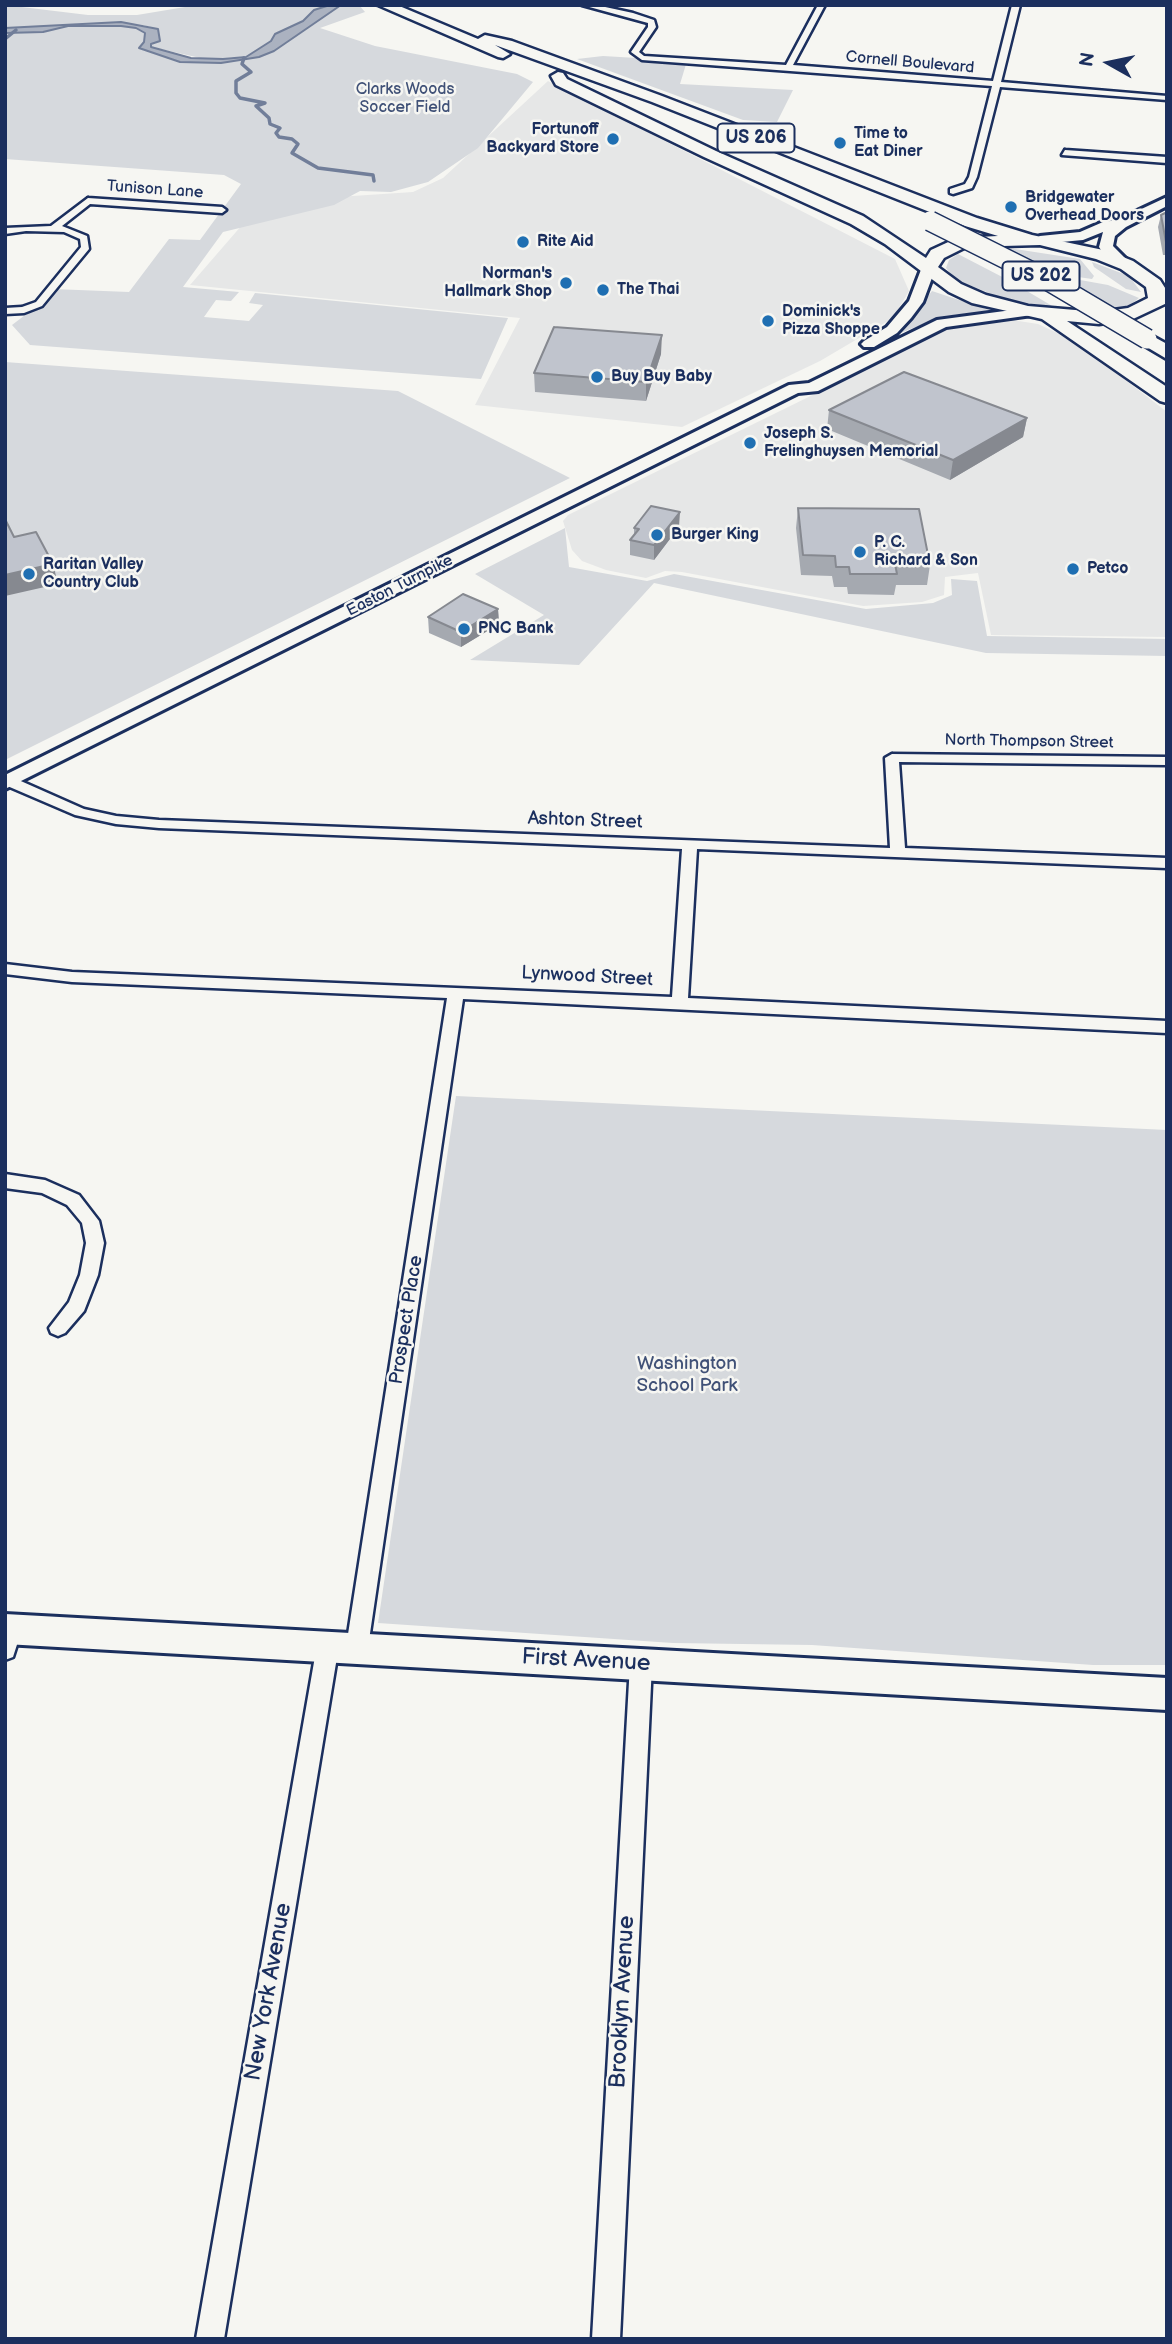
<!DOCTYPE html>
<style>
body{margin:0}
#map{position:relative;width:1172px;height:2344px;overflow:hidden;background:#f6f6f2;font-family:"Balsamiq Sans",sans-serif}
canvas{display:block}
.frame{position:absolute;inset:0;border:7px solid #1b2f5e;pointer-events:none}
.north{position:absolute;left:1074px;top:28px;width:70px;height:70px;-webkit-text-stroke:5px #f6f6f2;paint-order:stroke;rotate:279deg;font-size:19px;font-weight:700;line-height:28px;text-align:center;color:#1b2f5e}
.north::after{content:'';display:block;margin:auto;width:24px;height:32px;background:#1b2f5e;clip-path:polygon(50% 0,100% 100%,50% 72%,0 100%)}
</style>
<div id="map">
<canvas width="1172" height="2344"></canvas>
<div class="frame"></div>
<div class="north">N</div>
</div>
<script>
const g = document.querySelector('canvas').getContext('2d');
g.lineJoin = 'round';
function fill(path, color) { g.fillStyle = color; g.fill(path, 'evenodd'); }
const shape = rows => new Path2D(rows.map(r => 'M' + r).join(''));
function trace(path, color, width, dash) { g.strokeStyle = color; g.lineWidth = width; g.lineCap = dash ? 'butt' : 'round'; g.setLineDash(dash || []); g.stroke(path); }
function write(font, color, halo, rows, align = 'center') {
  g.font = font + ' "Balsamiq Sans",sans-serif'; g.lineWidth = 5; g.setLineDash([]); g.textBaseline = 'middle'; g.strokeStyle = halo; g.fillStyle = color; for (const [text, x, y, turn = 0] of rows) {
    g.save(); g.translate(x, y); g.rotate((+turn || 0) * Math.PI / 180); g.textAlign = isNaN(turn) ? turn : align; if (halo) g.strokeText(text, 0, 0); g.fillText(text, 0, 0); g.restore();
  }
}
fill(shape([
 [548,81,895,259,909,291,893,318,820,361,682,427,475,405,520,318,190,285,262,202,413,192,443,178],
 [999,318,1038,324,1075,341,1167,412,1167,637,991,635,978,573,945,577,944,595,922,602,863,606,682,572,665,571,646,578,606,570,582,561,572,550,563,521,568,515,941,332,958,326]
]), '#e6e7e7');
fill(shape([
 [5,5,88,15,137,15,197,5,330,5,314,10,303,21,275,34,271,41,246,57,205,59,151,47,149,45,158,37,158,29,143,25,92,23,5,28],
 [341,5,359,5,365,12,320,28,375,46,517,74,533,82,478,148,428,182,391,192,360,191,334,205,223,232,183,287,239,292,231,301,216,300,204,317,249,321,263,305,249,303,255,293,508,318,481,379,30,345,12,325,33,309,53,289,129,292,169,239,200,240,241,184,224,175,5,159,5,33,43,32,68,26,121,26,136,28,145,34,144,42,139,48,180,62,221,63,259,57,274,51],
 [603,56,687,61,680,84,793,90,777,122,743,120,577,59],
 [1002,247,1080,259,1094,276,1092,279,1064,275,1061,277],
 [958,254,1010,281,1059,310,1007,300,956,280,946,268,949,260],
 [1092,262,1129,276,1141,292,1126,289,1094,267],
 [1069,278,1108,285,1139,298,1130,305,1117,310,1067,280],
 [932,291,992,311,943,316,888,338,909,321],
 [5,362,398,391,570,478,5,760],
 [565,528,569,567,647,581,674,574,866,609,933,603,952,595,951,579,977,581,987,636,1167,639,1167,656,986,653,654,583,579,665,470,660,544,615,475,574],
 [456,1096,1167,1130,1167,1665,1093,1665,812,1645,673,1643,378,1623]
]), '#d6d9dd');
const water = shape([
 [330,5,341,5,274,51,259,57,221,63,180,62,139,48,144,42,145,33,136,28,121,26,68,26,43,32,5,33,5,28,121,22,158,29,160,41,151,44,151,47,191,58,223,59,246,57,271,41,275,34,303,21,314,10,330,5]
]);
fill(water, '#abb2c0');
trace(water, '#717e99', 2);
trace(shape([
 [5,39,16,30],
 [244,58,242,64,251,72,236,81,236,93,240,98,265,103,256,106,269,118,270,124,280,128,276,133,279,137,292,139,298,144,292,153,318,168,373,175,374,181]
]), '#717e99', 3.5);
const street = shape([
 [582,5,596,5,633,13,654,20,656,27,639,52,644,56,786,65,818,5,825,5,793,65,993,81,1012,5,1020,5,1001,82,1167,96,1167,100,1000,87,977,177,972,188,953,194,950,193,950,189,965,184,969,177,992,86,642,60,631,52,648,27,648,23,582,5],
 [1065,150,1167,157,1167,163,1062,155,1065,150],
 [88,198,222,207,226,210,222,213,90,204,62,226,87,236,89,249,42,306,24,313,5,314,5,308,22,307,36,302,81,247,80,239,64,232,26,231,5,234,5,228,51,226,88,198],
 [892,754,1167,757,1167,765,899,762,905,848,1167,858,1167,868,697,849,688,998,1167,1021,1167,1033,463,999,368,1647,365,1654,357,1657,349,1654,346,1647,447,998,72,982,5,974,5,964,72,972,672,997,682,849,159,828,116,824,75,815,5,785,5,778,14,778,84,809,116,816,159,820,890,848,885,758,892,754],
 [5,1174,45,1180,79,1195,99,1221,104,1243,98,1275,84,1311,65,1333,58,1336,51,1333,49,1328,69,1302,80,1275,86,1243,82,1223,67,1205,42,1193,5,1188,5,1174],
 [11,1619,19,1622,22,1629,13,1657,5,1660,5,1621,11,1619],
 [328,1635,336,1638,339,1645,224,2339,196,2339,317,1645,320,1638,328,1635],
 [641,1654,649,1657,652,1664,620,2339,592,2339,630,1664,633,1657,641,1654]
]);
const secondary = shape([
 [1167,197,1167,206,1126,227,1115,236,1113,246,1127,260,1127,266,1117,266,1101,250,1099,247,1103,232,1083,240,1040,244,1033,240,1040,236,1080,232,1103,222,1118,220,1167,197],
 [929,263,936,267,923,302,911,318,897,333,874,347,864,347,861,344,864,341,887,327,909,301,922,267,929,263],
 [1027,308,1032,309,1034,312,1032,315,946,327,818,391,798,393,5,789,5,775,789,385,809,383,937,320,1027,308],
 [5,1614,1167,1678,1167,1710,5,1644,5,1614]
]);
const highway = shape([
 [378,5,397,5,478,39,485,35,512,41,662,96,977,218,1032,235,1108,251,1133,261,1160,280,1167,291,1167,303,1133,319,1099,324,1067,321,1167,387,1167,403,1160,401,1042,319,972,303,949,292,885,244,851,224,704,157,556,85,551,76,558,72,563,73,567,79,716,151,863,216,926,258,931,250,957,238,998,236,965,226,652,102,495,45,510,54,503,58,498,57,378,5],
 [1040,245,1096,259,1121,269,1146,287,1148,298,1128,308,1099,312,1028,306,986,295,961,284,938,267,944,258,966,247,1040,245],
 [1147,333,1167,344,1167,359,1140,343,1137,339,1140,335,1147,333]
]);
trace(street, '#1b2f5e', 5);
trace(secondary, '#1b2f5e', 6);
trace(highway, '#1b2f5e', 5);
fill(street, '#f6f6f2');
fill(secondary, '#f6f6f2');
fill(highway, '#f6f6f2');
const highwayBridge = shape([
 [930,221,1044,278,1147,339]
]);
trace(highwayBridge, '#1b2f5e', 22, []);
trace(highwayBridge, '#f6f6f2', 19);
fill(shape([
 [1167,212,1167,255,1163,255,1158,227,1161,215],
 [661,354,646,401,535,392,534,373],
 [829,410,1027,418,1023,437,950,480,827,429],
 [798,508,930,565,927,585,896,585,894,595,848,594,847,587,834,587,832,576,801,575,796,528],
 [679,527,654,560,630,555,630,540,634,535,634,528],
 [498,609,499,624,461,647,429,633,428,617]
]), '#a5a9b0');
fill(shape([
 [662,335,661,354,646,401,646,382],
 [1027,418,1023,437,950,480,953,460],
 [680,512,679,527,654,560,654,545],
 [53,564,58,584,5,596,5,575],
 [498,609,499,624,461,647,461,632]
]), '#868990');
const building = shape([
 [1167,212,1167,242,1166,242,1161,215,1167,212],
 [554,327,662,335,646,382,534,373,554,327],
 [904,372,1027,418,953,460,829,410,904,372],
 [651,506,680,512,654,545,630,540,639,529,634,528,651,506],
 [798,508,919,509,930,565,895,564,897,574,850,574,849,567,836,567,835,556,803,555,798,508],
 [5,519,14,537,36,532,53,564,5,575,5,519],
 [463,594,498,609,461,632,428,617,463,594]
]);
fill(building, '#c0c4cd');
trace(building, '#868990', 2);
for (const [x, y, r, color] of [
 [613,139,7,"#1f6fb2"],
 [840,143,7,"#1f6fb2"],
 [1011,207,7,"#1f6fb2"],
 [523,242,7,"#1f6fb2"],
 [566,283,7,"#1f6fb2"],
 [603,290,7,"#1f6fb2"],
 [768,321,7,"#1f6fb2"],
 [597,377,7,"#1f6fb2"],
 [750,443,7,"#1f6fb2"],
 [657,535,7,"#1f6fb2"],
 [860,552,7,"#1f6fb2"],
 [1073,569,7,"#1f6fb2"],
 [29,574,7,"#1f6fb2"],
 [464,629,7,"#1f6fb2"]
]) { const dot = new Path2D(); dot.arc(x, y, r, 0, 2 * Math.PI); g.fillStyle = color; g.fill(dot); trace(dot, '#f6f6f2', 2.5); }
write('16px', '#1b2f5e', '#f6f6f2', [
 ["Cornell Boulevard",910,63,5],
 ["Tunison Lane",155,190,4],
 ["Easton Turnpike",400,586,-27],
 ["North Thompson Street",1029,742,1]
]);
write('16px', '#405177', '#f6f6f2', [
 ["Clarks Woods",405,90],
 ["Soccer Field",405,108]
]);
write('bold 16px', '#1b2f5e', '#f6f6f2', [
 ["Fortunoff",599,130,"right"],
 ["Backyard Store",599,148,"right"],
 ["Time to",854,134],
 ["Eat Diner",854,152],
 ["Bridgewater",1025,198],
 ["Overhead Doors",1025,216],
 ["Rite Aid",537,242],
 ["Norman's",552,274,"right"],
 ["Hallmark Shop",552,292,"right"],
 ["The Thai",617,290],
 ["Dominick's",782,312],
 ["Pizza Shoppe",782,330],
 ["Buy Buy Baby",611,377],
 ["Joseph S.",764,434],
 ["Frelinghuysen Memorial",764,452],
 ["Burger King",671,535],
 ["P. C.",874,543],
 ["Richard & Son",874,561],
 ["Raritan Valley",43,565],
 ["Country Club",43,583],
 ["Petco",1087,569],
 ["PNC Bank",478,629]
], 'left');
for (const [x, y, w] of [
 [756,138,77],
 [1041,276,77]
]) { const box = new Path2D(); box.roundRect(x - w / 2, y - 14.5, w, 29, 5); g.fillStyle = '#f6f6f2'; g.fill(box); trace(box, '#1b2f5e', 2); }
write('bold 18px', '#1b2f5e', null, [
 ["US 206",756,138],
 ["US 202",1041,276]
]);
write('19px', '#1b2f5e', '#f6f6f2', [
 ["Ashton Street",585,821,2],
 ["Lynwood Street",587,977,3],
 ["Prospect Place",407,1320,-81]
]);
write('19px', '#405177', '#f6f6f2', [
 ["Washington",687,1364],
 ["School Park",687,1386]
]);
write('23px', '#1b2f5e', '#f6f6f2', [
 ["First Avenue",586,1661,3],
 ["New York Avenue",269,1992,-80],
 ["Brooklyn Avenue",623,2002,-87]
]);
</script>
